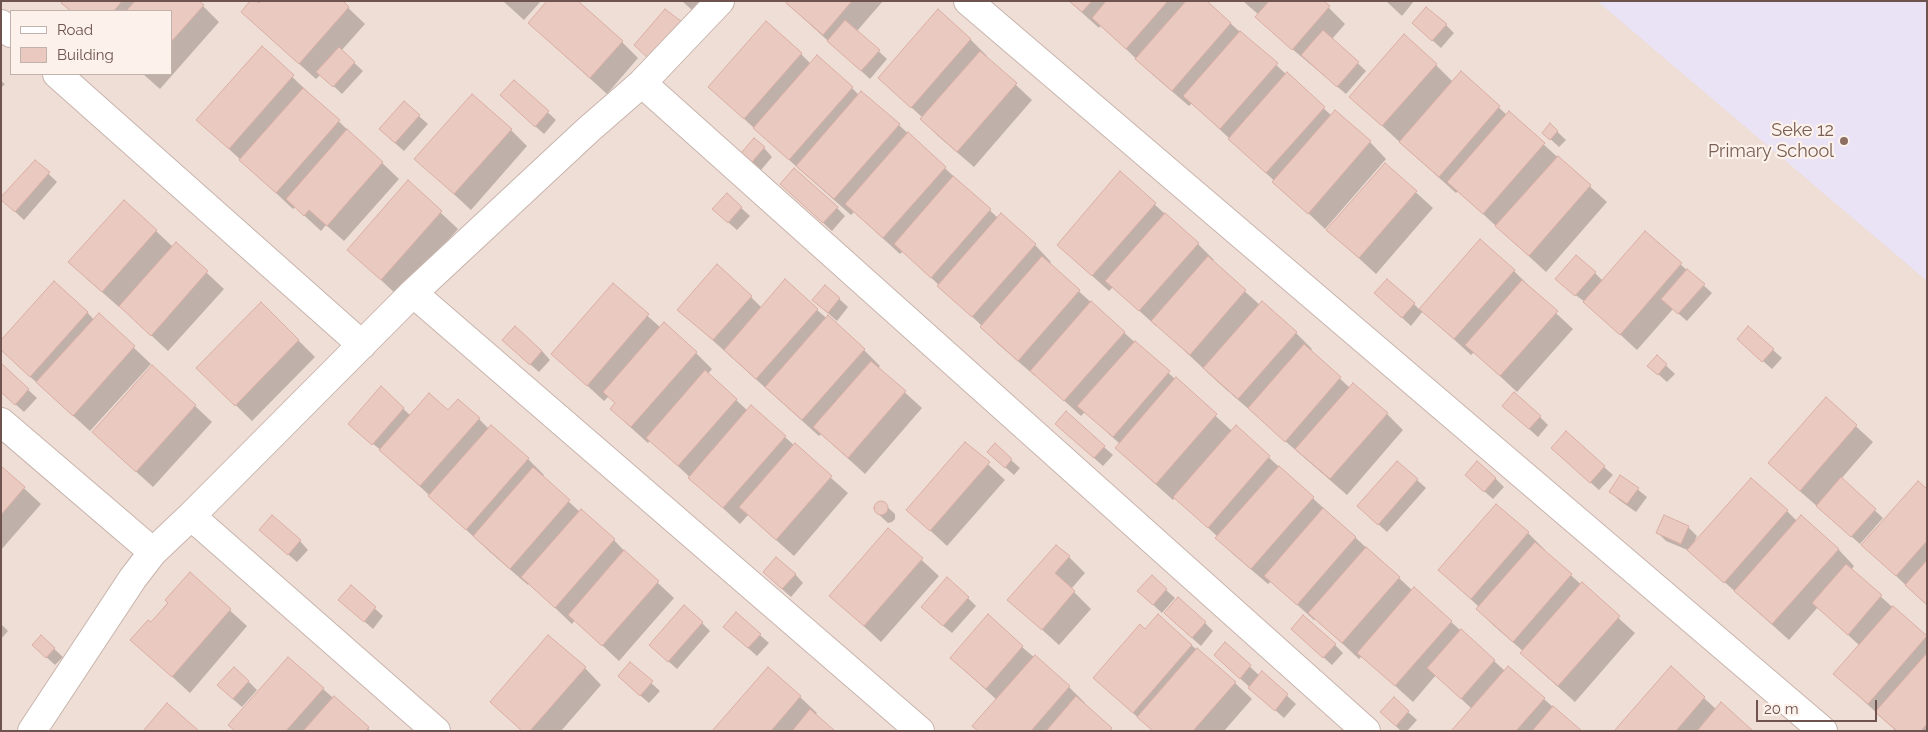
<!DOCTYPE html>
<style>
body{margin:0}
#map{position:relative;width:1928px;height:732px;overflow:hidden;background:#f9ede5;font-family:Raleway,sans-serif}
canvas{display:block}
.frame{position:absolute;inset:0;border:2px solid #6e534e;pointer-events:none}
.legend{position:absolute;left:10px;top:10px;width:162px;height:65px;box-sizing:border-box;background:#fcf2eb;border:1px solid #c3b2ac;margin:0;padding:6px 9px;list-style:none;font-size:15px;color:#6e534e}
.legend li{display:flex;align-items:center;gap:10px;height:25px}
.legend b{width:25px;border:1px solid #c3b2ac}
.scale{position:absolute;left:1756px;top:700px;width:121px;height:22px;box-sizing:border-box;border:2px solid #6e534e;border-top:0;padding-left:6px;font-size:15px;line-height:18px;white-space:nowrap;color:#6e534e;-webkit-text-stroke:4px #fcf2eb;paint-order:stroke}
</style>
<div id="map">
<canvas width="1928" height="732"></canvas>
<div class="frame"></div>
<ul class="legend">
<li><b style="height:6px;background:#fff"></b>Road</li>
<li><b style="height:14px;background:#eac9c1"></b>Building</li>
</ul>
<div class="scale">20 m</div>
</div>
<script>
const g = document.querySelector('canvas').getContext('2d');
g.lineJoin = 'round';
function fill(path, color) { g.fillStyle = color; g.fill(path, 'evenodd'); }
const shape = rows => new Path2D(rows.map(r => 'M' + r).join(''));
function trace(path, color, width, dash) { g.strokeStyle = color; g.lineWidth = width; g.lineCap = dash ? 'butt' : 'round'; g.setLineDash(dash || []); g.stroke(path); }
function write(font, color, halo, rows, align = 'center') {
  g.font = font + ' Raleway,sans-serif'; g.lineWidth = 4.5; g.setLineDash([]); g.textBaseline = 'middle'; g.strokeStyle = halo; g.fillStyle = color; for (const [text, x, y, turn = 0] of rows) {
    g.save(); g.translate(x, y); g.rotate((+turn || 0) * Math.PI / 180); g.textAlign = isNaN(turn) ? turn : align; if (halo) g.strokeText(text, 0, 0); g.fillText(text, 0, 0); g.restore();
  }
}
fill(shape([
 [1,1,1927,1,1927,731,1,731],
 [11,11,171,11,171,74,11,74]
]), '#efded5');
fill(shape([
 [1597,1,1927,1,1927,281]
]), '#eae2f5');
fill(shape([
 [59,1,198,1,219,22,160,89,143,74,171,74,171,11,71,11],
 [341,1,365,24,341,51,363,71,342,94,321,74,316,79,259,28,259,5],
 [503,1,541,1,524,20],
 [682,1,699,1,692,10],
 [789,1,883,1,857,31,887,59,870,79,804,19,788,3],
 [1069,1,1206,1,1332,116,1370,142,1386,159,1325,229,1192,103,1189,106,1153,75,1101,25,1099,28],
 [1243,1,1322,1,1345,24,1332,39,1366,71,1346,94,1273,33,1257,17,1259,15],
 [1386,1,1414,1,1402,16],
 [938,11,971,40,987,56,986,57,1032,100,974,167,938,136,922,119,923,118,879,78],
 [529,23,622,42,638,58,607,94],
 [1446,25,1454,33,1441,48,1422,31],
 [262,48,399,179,344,241,326,225,321,231,295,207,293,209,198,120],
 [801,54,811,64,852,88,859,95,861,93,899,125,998,218,1001,214,1035,245,1051,262,1049,264,1232,431,1236,427,1413,591,1415,589,1505,671,1544,699,1580,731,1453,731,1472,709,1436,675,1413,702,1362,656,1359,659,1316,619,1314,620,1271,581,1268,584,1233,554,1218,537,1175,497,1173,500,1133,464,1116,448,1120,444,1085,412,1081,416,1036,375,1035,376,998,344,982,326,903,251,900,254,854,212,851,215,770,143,710,87],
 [1436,65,1453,82,1461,73,1507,115,1509,113,1607,202,1546,272,1458,191,1456,193,1417,158,1351,97],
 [1,81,5,84,1,88],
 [514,81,556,120,544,134,510,104],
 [404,103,428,124,404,151,389,138],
 [1550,125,1566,140,1559,147,1544,133],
 [511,130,527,146,471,210,416,159],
 [764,148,772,157,761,170,751,161],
 [35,161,57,182,24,220,10,207],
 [1386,165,1433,208,1376,274,1328,230],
 [1120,173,1198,244,1214,260,1212,262,1260,305,1296,333,1312,349,1310,351,1350,388,1387,414,1403,430,1347,495,1221,385,1157,325,1156,326,1113,287,1109,291,1058,245],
 [408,182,458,229,398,296,349,250],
 [781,184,837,208,845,216,832,231],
 [727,195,750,216,737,230,722,217],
 [156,231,173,247,176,244,224,289,168,351,120,306,119,307,86,278],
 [1646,233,1712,293,1687,321,1673,309,1637,350,1585,302,1565,287,1595,273,1603,281],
 [1480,240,1514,271,1530,287,1529,288,1573,329,1517,392,1474,352,1471,355,1423,311,1411,326,1384,301,1414,304,1420,310],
 [613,285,661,328,696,353,712,369,708,374,748,411,751,407,848,493,794,556,748,515,740,524,650,440,648,443,628,425,612,409,616,404,609,396,604,401,553,354],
 [825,286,848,307,837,321,822,308],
 [751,297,762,308,817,310,864,350,880,366,878,368,922,408,865,474,821,434,819,436,679,310],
 [261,303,315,357,252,421,198,368],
 [87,312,94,320,99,315,151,364,90,431,14,362],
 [1747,347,1773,350,1782,358,1772,369],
 [513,349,542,351,550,360,539,372],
 [1657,357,1675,374,1667,382,1658,374],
 [1,365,37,398,24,412,1,391],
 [381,388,411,416,448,412,479,419,489,429,528,459,544,475,542,477,580,512,581,510,614,540,630,557,674,598,619,661,575,620,572,624,529,583,528,585,491,553,382,451,358,432],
 [1826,399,1873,442,1841,479,1883,518,1860,544,1786,479],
 [195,406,212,422,153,487,110,448],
 [1512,414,1540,417,1548,425,1538,437],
 [1065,432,1104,447,1113,455,1103,466],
 [1566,433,1613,475,1599,490,1561,456],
 [965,443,1005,480,947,546,908,510],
 [997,460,1011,460,1020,468,1014,475],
 [1397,462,1426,488,1387,532,1367,514],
 [1,467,41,504,1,550],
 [1621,476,1647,497,1636,512,1619,500,1610,491],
 [1495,478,1504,487,1493,499,1475,483],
 [1927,491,1927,605,1863,545],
 [878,502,882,502,895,514,895,519,892,522,888,523,875,511,875,505],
 [1496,506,1528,533,1545,550,1544,551,1635,633,1575,702,1538,669,1522,653,1523,651,1494,626,1478,609,1479,607,1440,570],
 [1787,511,1797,521,1838,549,1854,566,1851,570,1927,638,1927,731,1896,731,1835,674,1860,646,1818,607,1789,640,1690,551,1666,541,1658,533,1688,527,1697,536,1692,546],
 [888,529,939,576,881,642,831,596],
 [269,538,300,541,308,550,297,562],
 [1069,557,1085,573,1071,589,1091,609,1059,645,1009,600],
 [190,574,247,626,190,693,132,640,151,624],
 [795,574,803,583,791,597,773,581],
 [351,587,383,616,373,629,349,608],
 [1166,590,1175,598,1162,613,1147,599],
 [968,598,976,606,952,633,931,616],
 [1158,616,1235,683,1252,699,1224,731,1153,731,1094,678,1145,631],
 [1174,622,1205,623,1213,631,1201,646],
 [702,623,710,631,677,669,659,653],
 [1,624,8,631,1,639],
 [733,635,760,635,769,643,757,656],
 [41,637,63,657,55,665,42,653],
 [1301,637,1335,645,1343,653,1332,665],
 [1225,644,1260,676,1262,673,1296,704,1284,718,1224,664],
 [1022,647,1069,687,1085,703,1084,705,1113,731,979,731,997,700,951,658],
 [630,664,660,691,649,703,628,685],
 [585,668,601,685,561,731,522,731],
 [1671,668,1717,710,1751,731,1615,731],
 [768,669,800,697,817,713,815,715,833,731,714,731],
 [249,682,257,690,242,707,227,694],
 [323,689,371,731,236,731],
 [1381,712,1408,712,1417,720,1407,731,1401,731]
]), '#0003');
const building = shape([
 [63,1,122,1,114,11,71,11,61,3,63,1],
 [135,1,199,1,204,5,171,42,171,11,126,11,135,1],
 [250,1,256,1,259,3,261,1,343,1,349,7,299,64,241,12,250,1],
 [547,1,578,1,623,41,590,78,528,23,547,1],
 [787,1,852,1,823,35,786,3,787,1],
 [1069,1,1092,1,1082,12,1069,1],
 [1106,1,1168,1,1126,49,1092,18,1106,1],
 [1186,1,1207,1,1231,23,1172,91,1135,59,1186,1],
 [1269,1,1324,1,1330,6,1292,50,1255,17,1269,1],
 [1426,7,1447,24,1432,41,1412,23,1426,7],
 [665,9,682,22,650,60,634,45,665,9],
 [938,9,971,39,911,108,878,78,938,9],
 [845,20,880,50,861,71,827,41,845,20],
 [766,21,802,53,744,119,708,87,766,21],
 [1323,30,1359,62,1337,87,1301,55,1323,30],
 [1240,31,1278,63,1220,129,1183,96,1240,31],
 [1404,34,1437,64,1382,126,1349,97,1404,34],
 [262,46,294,75,229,149,196,120,262,46],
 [339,47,355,62,333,87,316,72,339,47],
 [980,51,1017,83,957,152,920,119,980,51],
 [817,55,853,87,789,160,753,128,817,55],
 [1461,71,1500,106,1439,177,1399,142,1461,71],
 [1287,72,1325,107,1266,173,1228,139,1287,72],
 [514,80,549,111,535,127,500,95,514,80],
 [303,88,340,120,276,193,239,160,303,88],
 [861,91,900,124,834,199,796,166,861,91],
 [472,94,512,129,454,194,414,159,472,94],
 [404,101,420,115,395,143,379,129,404,101],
 [1335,110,1371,141,1308,214,1272,182,1335,110],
 [1509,111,1545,143,1483,214,1447,182,1509,111],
 [1550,123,1558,131,1550,140,1542,133,1550,123],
 [347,129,383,162,327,226,309,210,304,216,286,199,347,129],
 [908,132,946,167,883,238,845,204,908,132],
 [754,138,765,147,752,162,741,153,754,138],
 [1558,156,1591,185,1529,256,1495,226,1558,156],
 [35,160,50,172,15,212,1,200,1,197,35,160],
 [1385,163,1417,191,1359,258,1326,230,1385,163],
 [794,168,838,207,823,223,780,184,794,168],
 [1120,171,1156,203,1092,276,1057,245,1120,171],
 [953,176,991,209,931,278,894,244,953,176],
 [408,180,442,211,381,280,347,250,408,180],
 [727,193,742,207,728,223,712,209,727,193],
 [124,200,157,230,102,292,68,262,124,200],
 [1001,213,1036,244,972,317,937,286,1001,213],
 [1165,213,1199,243,1139,311,1105,281,1165,213],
 [1645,231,1682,263,1620,335,1583,302,1645,231],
 [1480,239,1515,270,1454,339,1419,309,1480,239],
 [176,242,208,271,151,336,119,306,176,242],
 [1576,255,1596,272,1575,296,1555,279,1576,255],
 [1042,256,1080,290,1018,361,980,327,1042,256],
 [1208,256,1246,290,1190,355,1151,321,1208,256],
 [717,264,752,296,713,340,677,310,717,264],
 [1687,269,1705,284,1678,314,1661,299,1687,269],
 [785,279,818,309,756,379,724,350,785,279],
 [1387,279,1415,303,1402,318,1374,293,1387,279],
 [1522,280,1558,311,1500,376,1465,345,1522,280],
 [54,281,88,312,30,377,1,350,1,340,54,281],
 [613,283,649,314,587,386,551,354,613,283],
 [825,285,840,298,828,313,812,300,825,285],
 [1091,301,1125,332,1064,401,1030,371,1091,301],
 [1262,301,1297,332,1238,399,1203,368,1262,301],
 [261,302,299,340,235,406,196,368,261,302],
 [99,313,135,346,73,416,36,382,99,313],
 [828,315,865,349,802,420,765,387,828,315],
 [664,322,697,352,631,427,610,409,615,403,603,392,664,322],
 [515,326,542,351,530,365,502,340,515,326],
 [1748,326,1774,349,1762,362,1737,339,1748,326],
 [1135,341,1170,371,1113,437,1077,406,1135,341],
 [1304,344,1341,377,1285,442,1248,408,1304,344],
 [1657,355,1667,364,1658,375,1647,366,1657,355],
 [871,361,906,391,848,458,813,427,871,361],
 [1,363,29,389,15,405,1,392,1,363],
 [152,365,196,405,136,472,92,432,152,365],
 [705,370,737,399,678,466,646,438,705,370],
 [1176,377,1217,414,1156,484,1115,448,1176,377],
 [1353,383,1388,413,1330,479,1295,449,1353,383],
 [381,386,404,408,372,445,348,424,381,386],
 [1514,392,1541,416,1529,429,1502,406,1514,392],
 [429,393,448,410,458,399,480,418,420,486,379,450,429,393],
 [1826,397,1857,425,1800,491,1768,463,1826,397],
 [751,405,786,436,723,508,688,478,751,405],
 [1066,411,1105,446,1094,458,1055,424,1066,411],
 [491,425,529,458,466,530,428,496,491,425],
 [1236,425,1270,456,1208,528,1173,497,1236,425],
 [1566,431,1605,466,1590,483,1551,448,1566,431],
 [965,442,990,462,930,531,906,510,965,442],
 [795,443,832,476,776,540,739,507,795,443],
 [995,443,1012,459,1005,468,987,452,995,443],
 [1397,461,1418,479,1378,525,1357,506,1397,461],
 [1477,461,1496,478,1484,492,1465,475,1477,461],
 [1,466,25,487,1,515,1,466],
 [1279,466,1314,497,1251,569,1215,538,1279,466],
 [533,467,570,500,510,569,473,536,533,467],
 [1620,475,1639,488,1627,504,1609,492,1620,475],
 [1841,477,1876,509,1851,537,1816,506,1841,477],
 [1751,478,1788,510,1724,583,1687,550,1751,478],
 [1918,481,1927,489,1927,541,1896,576,1861,545,1918,481],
 '874 508a7 7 0 1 1 14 0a7 7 0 1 1-14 0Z',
 [1496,504,1529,532,1471,599,1438,570,1496,504],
 [1323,508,1356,537,1297,605,1264,576,1323,508],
 [581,509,615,539,555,608,521,577,581,509],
 [272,515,301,540,288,555,259,530,272,515],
 [1664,515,1689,526,1681,544,1656,533,1664,515],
 [1801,515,1839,549,1772,624,1734,591,1801,515],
 [888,528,923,558,864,626,829,596,888,528],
 [1535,542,1572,574,1513,642,1476,609,1535,542],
 [1056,545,1070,556,1055,573,1075,591,1042,630,1007,600,1056,545],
 [1366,547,1400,577,1342,643,1308,613,1366,547],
 [624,550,659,581,602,646,568,615,624,550],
 [776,557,796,574,782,589,763,572,776,557],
 [1927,560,1927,605,1905,585,1927,560],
 [1846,564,1882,595,1848,635,1812,603,1846,564],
 [190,572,231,609,172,677,130,640,148,620,151,622,168,603,165,600,190,572],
 [1152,575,1167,589,1153,605,1137,591,1152,575],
 [947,577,969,597,943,626,921,607,947,577],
 [1582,582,1620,616,1558,686,1520,653,1582,582],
 [351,585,376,607,364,622,338,600,351,585],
 [1414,587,1452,621,1395,686,1357,653,1414,587],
 [1178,597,1206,622,1192,638,1164,613,1178,597],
 [684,605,703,622,668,662,649,645,684,605],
 [1893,606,1927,636,1868,704,1833,674,1893,606],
 [736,612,761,634,748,648,723,627,736,612],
 [988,614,1023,646,986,689,950,658,988,614],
 [1158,614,1192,645,1133,713,1093,678,1140,624,1145,629,1158,614],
 [1303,615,1336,644,1323,658,1291,629,1303,615],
 [1461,629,1495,660,1461,699,1427,668,1461,629],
 [41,635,55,648,46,658,32,645,41,635],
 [548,635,586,667,530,731,522,731,490,702,548,635],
 [1225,642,1251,665,1240,679,1214,655,1225,642],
 [1197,648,1236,682,1193,731,1153,731,1137,717,1197,648],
 [1927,653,1927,724,1921,731,1897,731,1875,712,1927,653],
 [1035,655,1070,686,1031,731,978,731,972,726,1035,655],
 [288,657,324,688,286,731,235,731,228,725,288,657],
 [630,662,653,681,640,696,618,676,630,662],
 [1508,666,1545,698,1516,731,1451,731,1508,666],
 [1671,666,1705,697,1676,731,1614,731,1671,666],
 [234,667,249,681,233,699,217,685,234,667],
 [768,667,801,696,771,731,712,731,768,667],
 [1262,671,1288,694,1275,711,1248,688,1262,671],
 [334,696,369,727,366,731,303,731,334,696],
 [1076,696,1112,728,1110,731,1046,731,1076,696],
 [1394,697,1409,711,1396,726,1380,712,1394,697],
 [1721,702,1753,731,1697,731,1721,702],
 [167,703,199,731,143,731,167,703],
 [1553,706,1582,731,1532,731,1553,706],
 [810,709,835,731,792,731,810,709]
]);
fill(building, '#eac9c1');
trace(building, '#dbaea4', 1);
const minor = shape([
 [968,1,1823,731],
 [1,24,11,33],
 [57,74,362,345],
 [642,83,1366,731],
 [413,293,920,731],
 [1,422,153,552],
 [191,516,436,731],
 [32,731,133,578,153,552,191,516,413,293,588,130,642,83,720,1]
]);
trace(minor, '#c8b4ad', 30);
trace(minor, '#fff', 28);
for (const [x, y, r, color] of [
 [1844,141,5,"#8d6e63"]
]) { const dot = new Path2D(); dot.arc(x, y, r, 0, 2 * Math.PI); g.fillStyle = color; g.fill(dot); trace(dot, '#fcf2eb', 2); }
write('18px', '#785e54', '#fcf2eb', [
 ["Seke 12",1834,131],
 ["Primary School",1834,152]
], 'right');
</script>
